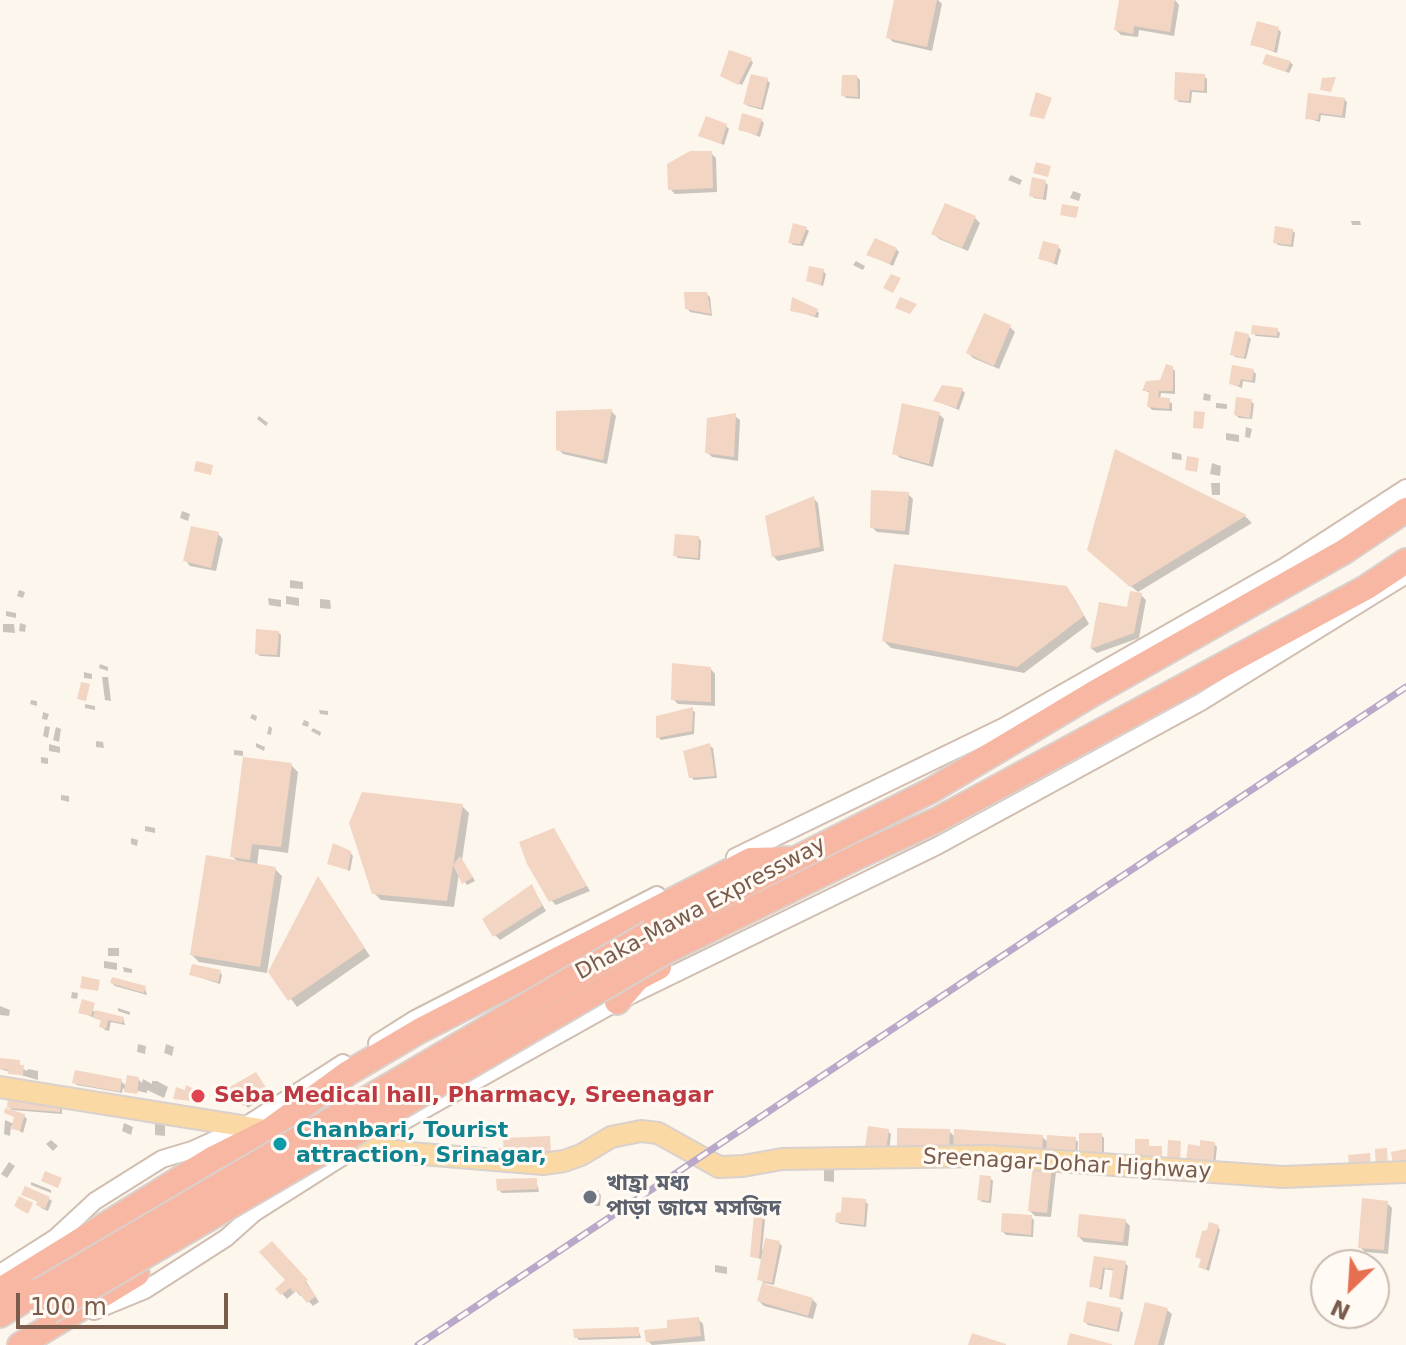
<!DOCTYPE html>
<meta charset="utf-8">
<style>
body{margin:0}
#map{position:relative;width:1406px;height:1345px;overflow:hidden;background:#fdf6ec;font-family:"DejaVu Sans",sans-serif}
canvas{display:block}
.north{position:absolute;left:1310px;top:1249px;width:80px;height:80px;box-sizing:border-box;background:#fffaf3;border:2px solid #cabbb1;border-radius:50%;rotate:205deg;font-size:22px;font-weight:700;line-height:32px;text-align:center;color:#7a5c4d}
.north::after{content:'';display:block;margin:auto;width:28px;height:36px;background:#e76f51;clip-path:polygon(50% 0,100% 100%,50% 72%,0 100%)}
.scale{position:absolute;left:16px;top:1293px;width:212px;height:36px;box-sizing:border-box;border:4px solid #7a5c4d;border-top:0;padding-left:10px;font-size:24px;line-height:28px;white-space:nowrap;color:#7a5c4d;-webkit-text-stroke:6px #fffaf3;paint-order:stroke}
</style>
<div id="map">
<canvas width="1406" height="1345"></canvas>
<div class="north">N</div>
<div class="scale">100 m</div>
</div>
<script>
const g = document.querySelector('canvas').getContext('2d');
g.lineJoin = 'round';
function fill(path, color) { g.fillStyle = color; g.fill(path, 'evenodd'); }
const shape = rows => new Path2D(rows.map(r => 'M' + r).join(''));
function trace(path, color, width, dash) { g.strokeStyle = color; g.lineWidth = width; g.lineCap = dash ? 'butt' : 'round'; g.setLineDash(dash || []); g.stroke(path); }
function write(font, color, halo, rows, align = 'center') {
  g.font = font + ' "DejaVu Sans","Noto Sans Bengali",sans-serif'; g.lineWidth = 6; g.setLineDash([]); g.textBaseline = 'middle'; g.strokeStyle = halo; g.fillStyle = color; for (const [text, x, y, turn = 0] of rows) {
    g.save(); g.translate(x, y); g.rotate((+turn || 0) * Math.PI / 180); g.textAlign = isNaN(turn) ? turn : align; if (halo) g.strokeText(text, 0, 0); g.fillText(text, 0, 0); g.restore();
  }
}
fill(shape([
 [896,0,938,0,942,4,932,51,893,42,888,37],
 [1121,0,1175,0,1179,5,1174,36,1139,30,1138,37,1121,35,1116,30],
 [1278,29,1281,32,1277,53,1252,44],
 [751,60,753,63,742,85,723,75],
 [1290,62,1293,65,1289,73,1264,64],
 [1204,76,1207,79,1207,93,1192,92,1191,103,1179,102,1176,99],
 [857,77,860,80,860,99,846,98,843,95],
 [767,80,770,83,763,110,748,106,745,104],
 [1344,99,1347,102,1345,118,1321,115,1320,122,1307,118],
 [761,120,764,123,760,137,740,129],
 [726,126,729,129,724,145,701,136],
 [711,153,716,158,717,192,675,194,670,189],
 [1011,175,1022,180,1020,185,1008,180],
 [1045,182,1048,185,1046,200,1034,198,1031,195],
 [1073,191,1081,194,1079,201,1070,198],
 [975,218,980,223,968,251,939,239,934,234],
 [1351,221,1360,221,1361,225,1352,225],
 [806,229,809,231,803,246,793,245,790,242],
 [1292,230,1295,233,1293,247,1278,245,1275,242],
 [1058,247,1061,250,1057,265,1040,258],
 [896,249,899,252,893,266,869,254],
 [856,261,865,266,863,270,853,265],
 [823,271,826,274,823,286,808,281],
 [706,294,710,297,712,316,690,312,687,308],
 [793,310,816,310,819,313,818,318],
 [985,316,1010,327,1015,332,999,369,973,358,968,353],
 [1277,330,1280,333,1279,338,1256,336,1253,333],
 [1248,336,1251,339,1246,359,1235,357,1232,354],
 [1172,368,1175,371,1175,394,1161,393,1160,399,1172,403,1172,411,1152,410,1149,407,1150,393,1144,390,1161,382],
 [1253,371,1256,374,1255,383,1243,381,1242,388,1231,384],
 [962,390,965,393,959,410,936,401],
 [1204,393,1211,395,1210,401,1203,400],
 [1251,401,1254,404,1252,419,1239,418,1236,415],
 [1216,403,1227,404,1227,409,1216,408],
 [611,411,616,416,607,464,563,454,558,449],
 [939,414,944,419,933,467,900,458,895,453],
 [259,416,268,423,266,426,257,419],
 [735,416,740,420,738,461,712,457,707,452],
 [1246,427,1252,429,1250,438,1245,437],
 [1226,433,1239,435,1239,442,1226,440],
 [1116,452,1246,517,1252,523,1138,592,1096,557],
 [1172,452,1181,454,1182,460,1172,459],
 [1212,463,1221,466,1220,476,1210,474],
 [1211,483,1220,483,1220,495,1212,495],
 [908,494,913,499,909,535,877,532,872,527],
 [813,498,818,503,824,551,778,561,773,556],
 [182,511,190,514,188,521,180,518],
 [218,534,223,539,216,571,190,566,186,561],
 [699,538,701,541,700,560,678,558,675,555],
 [290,580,303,582,303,589,290,588],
 [1066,588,1073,596,1089,624,1024,673,891,648,884,641],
 [19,590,25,592,23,598,17,596],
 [1141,595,1146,600,1139,638,1097,653,1092,649,1100,604,1128,609],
 [286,596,299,598,299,606,286,604],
 [268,598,281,600,281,607,269,605],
 [320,599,330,600,331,609,320,608],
 [6,611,16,613,16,618,6,616],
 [20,623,26,625,25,632,19,631],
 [3,624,14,624,15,633,3,632],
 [278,632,281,635,280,657,260,656,257,653],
 [100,664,108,667,108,671,99,668],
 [710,668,715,674,715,706,678,704,673,699],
 [84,672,92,674,92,679,84,678],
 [102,677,108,677,111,701,105,700],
 [31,700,37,701,37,706,30,704],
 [85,704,95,706,95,710,85,708],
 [319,710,328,711,328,715,320,714],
 [692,710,695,712,694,734,661,740,658,737],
 [43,712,49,714,47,720,42,719],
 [252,714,257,716,256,721,250,718],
 [304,720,309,722,308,727,302,725],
 [45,726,50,727,48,738,43,736],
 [269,726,272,728,271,735,267,734],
 [56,727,61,729,59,742,53,740],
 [313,728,321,732,320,736,311,731],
 [96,741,103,742,104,748,96,747],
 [256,743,265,747,264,751,256,747],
 [49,744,60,747,60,753,49,751],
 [710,746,713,748,717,778,694,780,691,777],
 [234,750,243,751,243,756,234,755],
 [41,757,48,758,48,764,41,763],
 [291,765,298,772,288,853,259,849,257,866,275,869,282,876,267,973,199,962,192,955,239,863,232,856],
 [61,795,69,796,69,802,61,800],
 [462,806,469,813,462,860,475,881,467,885,459,873,454,907,381,900,374,893],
 [145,826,155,828,155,833,145,831],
 [553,830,590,891,556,905,551,900],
 [131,838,138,840,137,846,131,844],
 [350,852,353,856,350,871,330,863],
 [319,880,370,956,297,1007,271,972],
 [532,887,546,911,500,940,495,935],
 [108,948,119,948,119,956,108,956],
 [104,961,117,963,117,970,104,968],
 [123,967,132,969,132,973,124,972],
 [220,972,222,975,220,984,192,975],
 [112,983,145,988,147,995,115,986],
 [72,992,78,993,77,999,71,998],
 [94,1004,93,1011,123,1018,125,1025,111,1022,109,1031,105,1030,102,1027,103,1021,82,1013],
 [0,1006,10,1010,9,1016,0,1015],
 [118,1008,130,1012,130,1015,118,1011],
 [138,1044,146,1046,145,1054,137,1052],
 [166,1044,174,1047,172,1056,164,1053],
 [0,1060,19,1062,20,1067,27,1071,28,1069,38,1071,38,1080,0,1069],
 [258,1077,269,1093,248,1108,231,1089],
 [138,1079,142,1083,143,1079,152,1084,152,1081,157,1081,168,1087,164,1098,147,1090,147,1093,138,1091,137,1093,127,1092,123,1088,122,1093,77,1085,74,1082,121,1081,127,1087],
 [197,1094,202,1096,199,1105,194,1103],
 [62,1106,62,1114,12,1110,9,1107],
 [6,1113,24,1116,27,1119,23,1133,11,1126,10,1136,4,1134,5,1120,14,1124,19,1119],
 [155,1122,165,1123,165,1136,155,1135],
 [124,1123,133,1127,131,1135,122,1131],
 [888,1131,891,1134,889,1152,870,1150,867,1147],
 [949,1131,956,1138,1042,1137,1049,1143,1075,1139,1078,1142,1077,1158,954,1156,899,1150],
 [1101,1135,1104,1138,1104,1157,1084,1157],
 [51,1140,58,1146,53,1151,46,1144],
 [1214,1144,1217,1147,1215,1166,1202,1148],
 [9,1162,15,1166,7,1178,1,1174],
 [824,1167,834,1168,834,1182,824,1181],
 [1051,1167,1056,1172,1051,1217,1035,1216,1030,1211],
 [990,1178,993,1181,991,1203,982,1202,979,1199],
 [536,1180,539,1192,502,1193,499,1190],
 [31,1182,51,1190,51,1193,31,1185],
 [598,1192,601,1195,600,1206,587,1205,584,1202],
 [27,1197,49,1199,52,1201,48,1211,41,1208,39,1202],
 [865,1201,868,1204,866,1227,840,1224,837,1222],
 [1387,1203,1392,1208,1388,1254,1365,1252,1360,1247],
 [762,1217,765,1220,762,1250,779,1243,782,1246,774,1285,765,1283,764,1286,812,1299,817,1304,813,1319,764,1306,759,1301,764,1283,759,1279,763,1260,752,1256],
 [1031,1217,1034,1220,1033,1237,1006,1235,1003,1232],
 [1125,1221,1130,1226,1128,1246,1084,1242,1079,1237],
 [1218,1227,1220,1230,1209,1271,1200,1267,1202,1260,1198,1257],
 [1096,1258,1125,1263,1128,1266,1123,1300,1111,1296,1115,1271,1105,1269,1102,1290,1092,1286],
 [715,1265,727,1267,727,1274,715,1272],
 [302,1275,319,1302,313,1306,303,1295,300,1296,296,1291,287,1299,278,1289],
 [1120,1310,1123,1313,1119,1332,1088,1325,1085,1322],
 [1167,1310,1172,1314,1164,1345,1136,1345],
 [698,1319,703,1324,705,1341,652,1345,648,1341],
 [638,1329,641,1338,579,1340,576,1337]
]), '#0003');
fill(shape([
 [894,0,937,0,927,47,886,38],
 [1119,0,1175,0,1170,32,1134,26,1133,34,1114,30],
 [1257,21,1279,27,1274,51,1250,45],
 [729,50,752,58,738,85,720,76],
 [1266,54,1291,61,1286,72,1262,64],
 [1175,72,1205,74,1204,91,1190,90,1189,101,1174,100],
 [751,74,768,78,761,108,743,104],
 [842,75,857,75,858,97,841,96],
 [1336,77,1331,92,1320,90,1322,78],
 [1036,92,1052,98,1044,119,1029,116],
 [1308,93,1345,98,1342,116,1319,113,1318,120,1305,119],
 [742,113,762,119,757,135,738,130],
 [706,116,727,124,721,144,698,136],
 [690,151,712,151,713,188,668,190,667,164],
 [1036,162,1051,166,1048,177,1033,173],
 [1032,177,1046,180,1043,199,1029,196],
 [945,203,976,216,962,248,931,234],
 [1062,204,1079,207,1076,218,1060,215],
 [793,223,807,227,800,244,788,243],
 [1275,226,1293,229,1291,245,1273,243],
 [875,238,897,248,890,264,866,255],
 [1043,241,1059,245,1054,263,1038,259],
 [809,266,824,269,821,285,806,281],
 [891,274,901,278,893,293,883,288],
 [684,292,707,292,711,314,685,309],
 [792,297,818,309,815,316,790,311],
 [900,297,917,304,910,314,895,308],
 [984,313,1011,325,994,366,966,353],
 [1252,325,1278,328,1277,336,1251,334],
 [1235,331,1249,334,1244,358,1230,355],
 [1166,364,1173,366,1173,391,1159,391,1158,397,1170,398,1169,409,1147,407,1149,391,1142,391,1146,381,1160,380],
 [1232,365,1254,369,1252,381,1241,379,1239,386,1229,384],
 [942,385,963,388,956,408,933,401],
 [1236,397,1252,399,1250,418,1234,415],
 [902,403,940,412,929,464,892,454],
 [612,409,603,460,556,450,556,411],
 [1194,411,1205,412,1203,429,1193,428],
 [736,413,734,457,705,453,707,418],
 [1115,449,1204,494,1247,515,1130,587,1087,550],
 [1187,456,1199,458,1197,472,1185,470],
 [196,461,213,465,211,475,194,471],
 [871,490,909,492,905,531,870,528],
 [814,496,820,547,772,557,765,516],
 [191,526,219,532,211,568,183,561],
 [675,534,699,536,698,558,673,556],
 [894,564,1067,586,1084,616,1017,667,882,641],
 [1130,591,1142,593,1134,633,1090,649,1099,602,1127,607],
 [256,629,279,631,277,655,255,654],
 [672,663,711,667,711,702,671,700],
 [81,682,90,684,86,701,77,699],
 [693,707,692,731,656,738,656,716],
 [710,743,715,776,689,778,683,751],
 [243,757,292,763,281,847,252,844,250,860,230,857],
 [362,792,463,804,453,865,460,856,473,877,462,884,453,865,447,901,372,894,349,823],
 [554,828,587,886,549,902,527,864,519,842],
 [333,843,351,851,348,870,327,864],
 [206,855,276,867,260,967,190,955],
 [318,876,365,948,288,1001,268,972],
 [532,884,542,906,493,937,482,919],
 [192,964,221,970,218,982,189,975],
 [82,976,100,980,98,991,80,988],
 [112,977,146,986,144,993,110,983],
 [82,999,95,1003,91,1016,78,1013],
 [95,1010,124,1017,122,1023,108,1020,106,1029,99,1027,101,1020,93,1018],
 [0,1058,20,1060,20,1065,24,1065,23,1075,8,1074,9,1070,0,1069],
 [75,1070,122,1079,120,1092,72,1083],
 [256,1072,267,1089,243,1106,228,1088],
 [127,1075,139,1077,137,1094,124,1092],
 [186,1085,194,1089,191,1101,173,1099,176,1087,185,1090],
 [8,1097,60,1101,60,1112,7,1108],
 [5,1108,25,1114,20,1131,11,1129,14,1117,4,1113],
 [868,1126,889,1129,886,1150,865,1147],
 [897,1128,950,1129,949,1152,897,1151],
 [954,1129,1043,1135,1042,1154,953,1148],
 [1079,1133,1102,1133,1102,1155,1079,1155],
 [1047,1135,1076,1137,1075,1156,1046,1154],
 [550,1136,551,1153,504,1156,503,1138],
 [1135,1139,1149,1139,1149,1146,1162,1146,1162,1163,1135,1163],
 [1168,1140,1181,1141,1180,1162,1167,1161],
 [1200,1140,1215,1142,1213,1164,1186,1161,1188,1144,1200,1146],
 [1387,1148,1388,1169,1376,1170,1375,1149],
 [1406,1149,1406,1169,1394,1171,1391,1152],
 [1370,1153,1371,1170,1350,1172,1348,1155],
 [1033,1163,1052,1166,1047,1213,1028,1211],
 [45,1171,62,1178,58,1188,41,1181],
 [980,1175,991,1176,989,1201,977,1200],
 [537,1178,537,1189,497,1191,496,1179],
 [25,1186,50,1197,45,1209,36,1205,37,1201,21,1195],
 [582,1190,599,1190,598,1204,582,1203],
 [19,1196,33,1203,28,1214,14,1206],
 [842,1197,866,1199,864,1225,835,1222,836,1213,841,1212],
 [1362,1198,1388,1201,1384,1250,1358,1248],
 [1002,1213,1032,1215,1031,1235,1001,1232],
 [754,1214,763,1215,759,1258,750,1257],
 [1079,1214,1126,1219,1123,1242,1077,1237],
 [1209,1222,1219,1225,1206,1270,1198,1267,1201,1259,1195,1257,1202,1231,1207,1230],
 [765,1238,780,1241,772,1283,757,1280],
 [272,1241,308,1280,305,1282,316,1296,307,1303,297,1291,293,1292,290,1288,281,1295,275,1289,285,1280,259,1252],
 [1094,1256,1126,1261,1120,1298,1109,1297,1113,1269,1103,1268,1100,1288,1089,1287],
 [762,1283,813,1298,808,1316,757,1301],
 [1087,1301,1121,1308,1117,1330,1083,1322],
 [1145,1302,1168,1308,1158,1345,1134,1345],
 [699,1317,701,1336,646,1342,644,1330,667,1328,667,1320],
 [639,1327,639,1336,574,1338,573,1329],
 [972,1333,1006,1344,1006,1345,968,1345],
 [1070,1333,1112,1344,1112,1345,1067,1345]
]), '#f3d5c3');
const minor = shape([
 [735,857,1005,726,1284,567,1406,488],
 [377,1043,415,1019,657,895],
 [0,1273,55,1238,95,1201,162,1159,192,1150,245,1126,343,1063],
 [94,1311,145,1290,226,1238,254,1213,361,1145,617,1002,937,846,1201,702,1406,575]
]);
const major = shape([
 [0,1087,273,1131],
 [333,1140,410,1153,543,1164,564,1161,581,1155,611,1137,641,1131,658,1133,719,1167,743,1166,782,1159,989,1156,1283,1177,1406,1172]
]);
const highway = shape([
 [651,932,932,790,1094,693,1345,551,1406,510],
 [665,952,861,855,937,820,1367,587,1406,561],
 [617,1002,638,978,659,967],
 [0,1290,212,1159,270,1130,348,1073,419,1031,751,860,793,859],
 [0,1315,39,1291],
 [20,1345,137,1274]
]);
trace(minor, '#d1beb0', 20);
trace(major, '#dad1cd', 24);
trace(highway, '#dad1cd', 28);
trace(minor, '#fff', 16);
trace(major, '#fbd9a5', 20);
trace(highway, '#f7b7a3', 24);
const rail = shape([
 [418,1345,1406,687]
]);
trace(rail, '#b9a8c9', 7);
trace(rail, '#fffaf3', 4, [12]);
const highwayBridge = shape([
 [39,1291,651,932],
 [49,1312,665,952]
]);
trace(highwayBridge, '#dad1cd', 28, []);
trace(highwayBridge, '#f7b7a3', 24);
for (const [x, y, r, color] of [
 [198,1096,8,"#e0444e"],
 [280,1144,8,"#0f9aa8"],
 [590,1197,8,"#6b7280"]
]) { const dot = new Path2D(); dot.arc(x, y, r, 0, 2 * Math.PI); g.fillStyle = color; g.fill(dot); trace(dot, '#fffaf3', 3); }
write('22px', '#7a5c4d', '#fffaf3', [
 ["Dhaka-Mawa Expressway",701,909,-28],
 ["Sreenagar-Dohar Highway",1067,1165,3]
]);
write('bold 22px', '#be3a42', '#fffaf3', [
 ["Seba Medical hall, Pharmacy, Sreenagar",214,1096]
], 'left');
write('bold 22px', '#0d838f', '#fffaf3', [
 ["Chanbari, Tourist",296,1131],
 ["attraction, Srinagar,",296,1156]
], 'left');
write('bold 22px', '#5b616d', '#fffaf3', [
 ["খাহ্রা মধ্য",606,1184],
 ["পাড়া জামে মসজিদ",606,1209]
], 'left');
</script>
